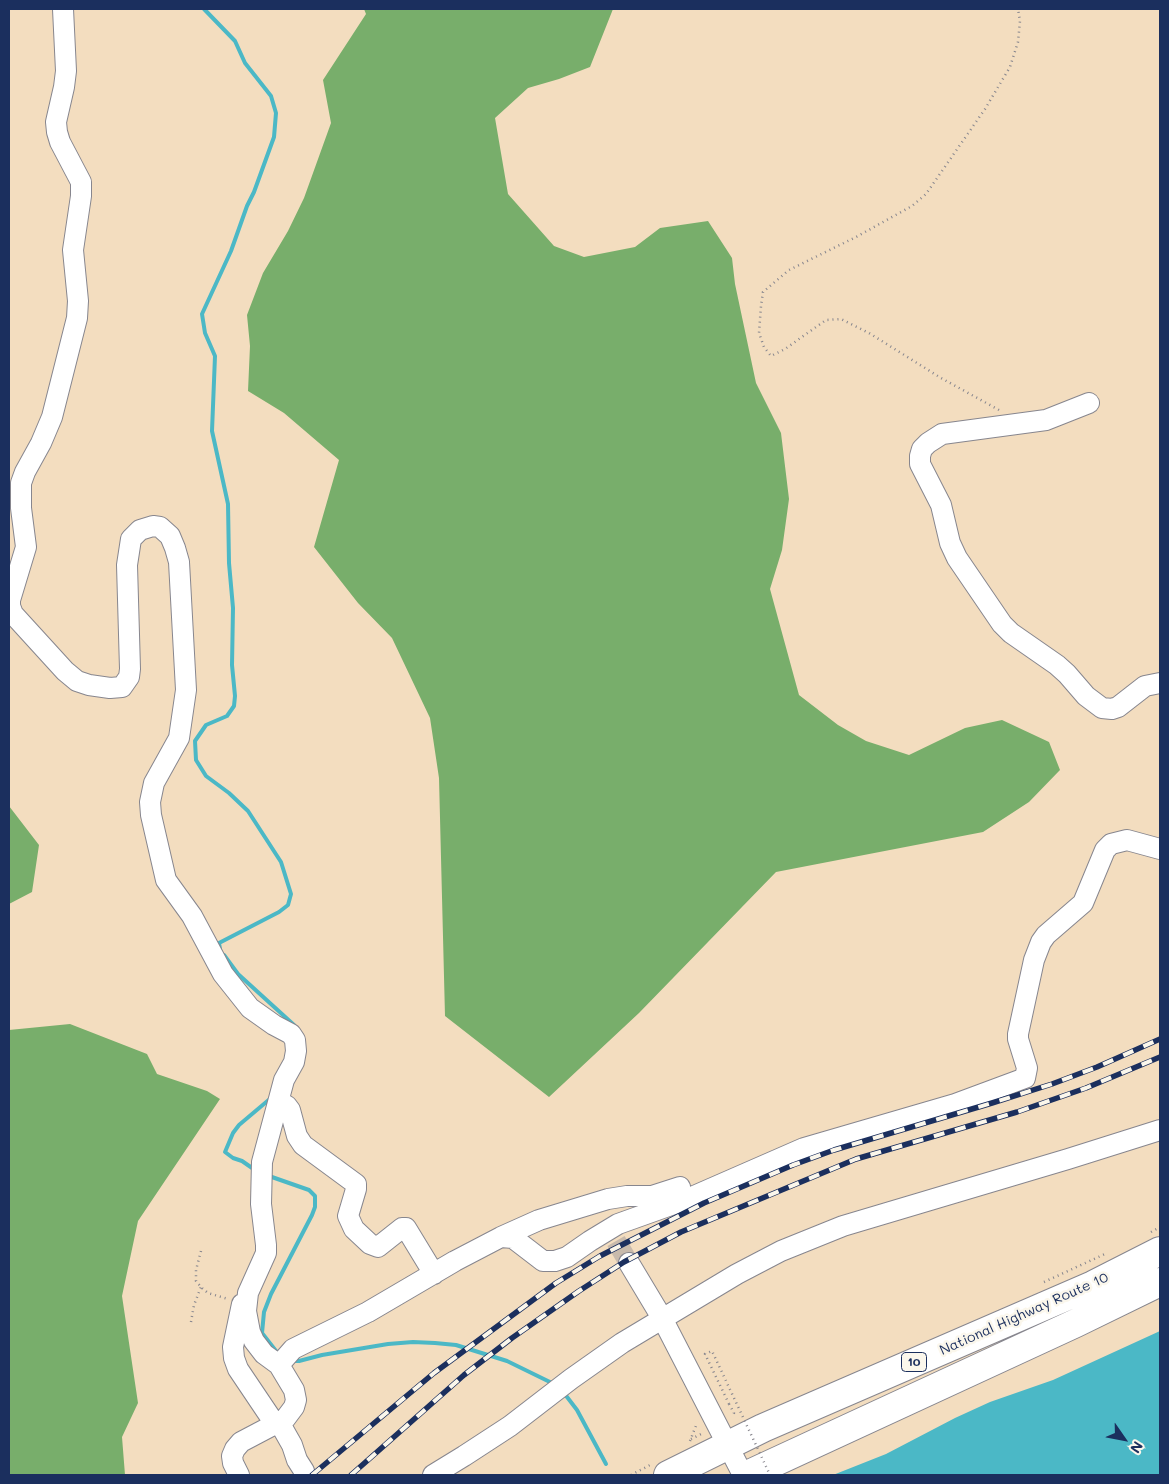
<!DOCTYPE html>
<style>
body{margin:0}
#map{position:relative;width:1169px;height:1484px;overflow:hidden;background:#f3ddbf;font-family:Mali,sans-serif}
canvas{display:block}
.frame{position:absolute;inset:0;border:10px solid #1b2f5e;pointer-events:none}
.north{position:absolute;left:1099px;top:1414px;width:50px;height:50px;-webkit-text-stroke:4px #fbf7ec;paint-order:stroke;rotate:123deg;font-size:14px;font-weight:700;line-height:20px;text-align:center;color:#1b2f5e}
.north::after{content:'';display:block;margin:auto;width:18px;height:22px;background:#1b2f5e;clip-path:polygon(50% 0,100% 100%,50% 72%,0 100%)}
</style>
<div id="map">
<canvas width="1169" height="1484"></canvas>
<div class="frame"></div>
<div class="north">N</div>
</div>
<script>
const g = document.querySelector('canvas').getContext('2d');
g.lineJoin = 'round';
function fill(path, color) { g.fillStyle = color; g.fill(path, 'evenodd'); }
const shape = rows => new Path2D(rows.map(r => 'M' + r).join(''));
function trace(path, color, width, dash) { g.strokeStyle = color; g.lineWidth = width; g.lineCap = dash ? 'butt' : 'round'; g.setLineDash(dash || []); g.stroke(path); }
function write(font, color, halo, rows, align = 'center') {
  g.font = font + ' Mali,sans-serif'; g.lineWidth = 5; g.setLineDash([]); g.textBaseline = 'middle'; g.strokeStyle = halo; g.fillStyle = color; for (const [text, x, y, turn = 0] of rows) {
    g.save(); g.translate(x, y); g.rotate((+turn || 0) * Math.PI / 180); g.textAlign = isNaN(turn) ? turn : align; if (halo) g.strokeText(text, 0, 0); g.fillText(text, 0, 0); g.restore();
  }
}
fill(shape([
 [364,9,613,9,590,67,559,79,528,88,495,118,508,194,554,246,584,257,635,247,660,228,708,221,732,258,735,284,756,383,781,433,789,499,782,550,770,589,799,695,838,725,866,741,909,755,965,728,1002,720,1049,742,1060,770,1029,802,983,832,776,872,639,1013,549,1097,445,1016,439,778,430,718,392,638,358,603,314,547,339,460,284,413,248,391,250,346,247,315,263,273,288,231,304,198,331,123,323,80,366,14],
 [9,806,39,845,32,892,9,904],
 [70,1024,147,1054,157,1074,207,1091,220,1099,138,1221,122,1296,138,1403,122,1437,125,1475,9,1475,9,1030]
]), '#78ae6b');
fill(shape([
 [1160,1331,1160,1475,833,1475,886,1454,955,1418,990,1402,1053,1380]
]), '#4bb8c6');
trace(shape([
 [204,9,235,41,245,63,271,96,276,113,274,137,254,192,247,206,231,251,202,314,205,333,215,356,212,431,228,504,229,563,233,608,232,665,235,696,234,706,227,716,206,725,195,741,196,760,206,776,229,793,248,811,281,862,291,894,288,905,279,912,219,943,220,949],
 [224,955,238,974,294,1025],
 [255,1170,242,1161,233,1158,225,1152,233,1133,239,1125,271,1098],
 [269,1176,309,1190,315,1196,315,1207,312,1215,271,1294,264,1312,262,1333,276,1351],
 [293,1361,299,1361,322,1355,388,1344,413,1342,435,1343,456,1345,507,1361,554,1384],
 [564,1393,577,1410,606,1464]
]), '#4bb8c6', 4);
trace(shape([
 [616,1241,629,1263]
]), '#c8baac', 20, [20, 10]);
const minor = shape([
 [63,9,66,71,64,87,56,122,57,132,60,142,81,182,81,196,73,250,78,301,77,318,52,417,41,443,25,472,21,483,21,508,26,547,10,600,10,606,13,614,65,671,77,681,89,685,110,688,122,687,129,677,130,669,127,565,131,539,140,530,153,526,160,527,170,536,175,548,179,562,186,690,179,738,154,783,150,802,151,815,166,880,192,916,223,974,250,1008,274,1025,291,1034,295,1040,296,1051,294,1062,284,1080,262,1162,261,1204,266,1245,266,1253,248,1293,246,1311,250,1332,254,1341,264,1354,279,1365,294,1390,296,1400,294,1407,285,1419,279,1422,292,1445,297,1460,304,1471],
 [1089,403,1046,420,942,434,928,443,922,449,920,456,920,464,941,505,950,543,957,558,1002,624,1011,633,1057,665,1067,674,1086,696,1102,708,1112,709,1118,707,1145,686,1160,683],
 [279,1101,287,1106,290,1110,297,1136,303,1145,356,1184,356,1189,348,1216,354,1229,370,1244,378,1247,402,1228,406,1228,434,1274],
 [501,1237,539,1220,608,1199,627,1196,652,1196,680,1187],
 [629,1263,662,1318,743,1475],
 [242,1304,233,1347,234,1358,238,1369,275,1424],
 [279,1365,293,1349,368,1312,455,1261,501,1237,513,1238,543,1261,555,1261,567,1257,590,1241,618,1224,685,1200,804,1148,955,1104,1025,1078,1027,1068,1018,1039,1018,1034,1034,960,1041,942,1046,935,1083,903,1105,850,1111,844,1127,840,1160,849],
 [239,1475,233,1463,232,1456,235,1449,241,1442,279,1422],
 [433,1475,464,1456,510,1426,571,1379,622,1343,737,1274,781,1251,843,1226,1068,1159,1160,1130]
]);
const highway = shape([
 [668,1475,763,1428,1093,1285,1160,1251],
 [747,1475,1076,1323,1160,1282]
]);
trace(minor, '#87868e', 22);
trace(highway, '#87868e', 30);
trace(shape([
 [999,410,941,378,869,333,841,319,826,320,785,349,771,356,764,347,759,333,761,306,763,292,789,270,856,237,912,206,926,194,985,109,1010,67,1018,42,1020,21,1018,9],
 [1151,1232,1160,1227],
 [201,1251,196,1270,196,1281,202,1288,208,1293,228,1299],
 [1044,1282,1105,1254],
 [191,1322,194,1305,201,1287],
 [729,1404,734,1413,732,1417],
 [691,1439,703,1433],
 [690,1441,697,1423],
 [631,1475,652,1464]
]), '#87868e', 2.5, [1, 4]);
trace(minor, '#fff', 20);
trace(highway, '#fff', 28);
const rail = shape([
 [312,1475,434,1373,556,1283,600,1256,657,1227,704,1203,793,1165,834,1150,992,1103,1052,1084,1097,1067,1160,1039],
 [351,1475,464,1375,512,1338,579,1291,624,1262,681,1232,856,1159,1017,1112,1086,1088,1160,1057]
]);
trace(rail, '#1b2f5e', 5.5);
trace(rail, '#fbf7ec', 4, [11]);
trace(shape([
 [729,1404,705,1354,712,1351,770,1475]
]), '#87868e', 2.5, [1, 4]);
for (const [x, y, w] of [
 [914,1362,25]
]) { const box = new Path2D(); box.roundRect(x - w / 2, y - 9.5, w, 19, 4); g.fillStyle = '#fbf7ec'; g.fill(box); trace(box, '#1b2f5e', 1); }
write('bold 12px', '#1b2f5e', null, [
 ["10",914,1362]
]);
write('14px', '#1b2f5e', '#fbf7ec', [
 ["National Highway Route 10",1024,1314,-24]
]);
</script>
